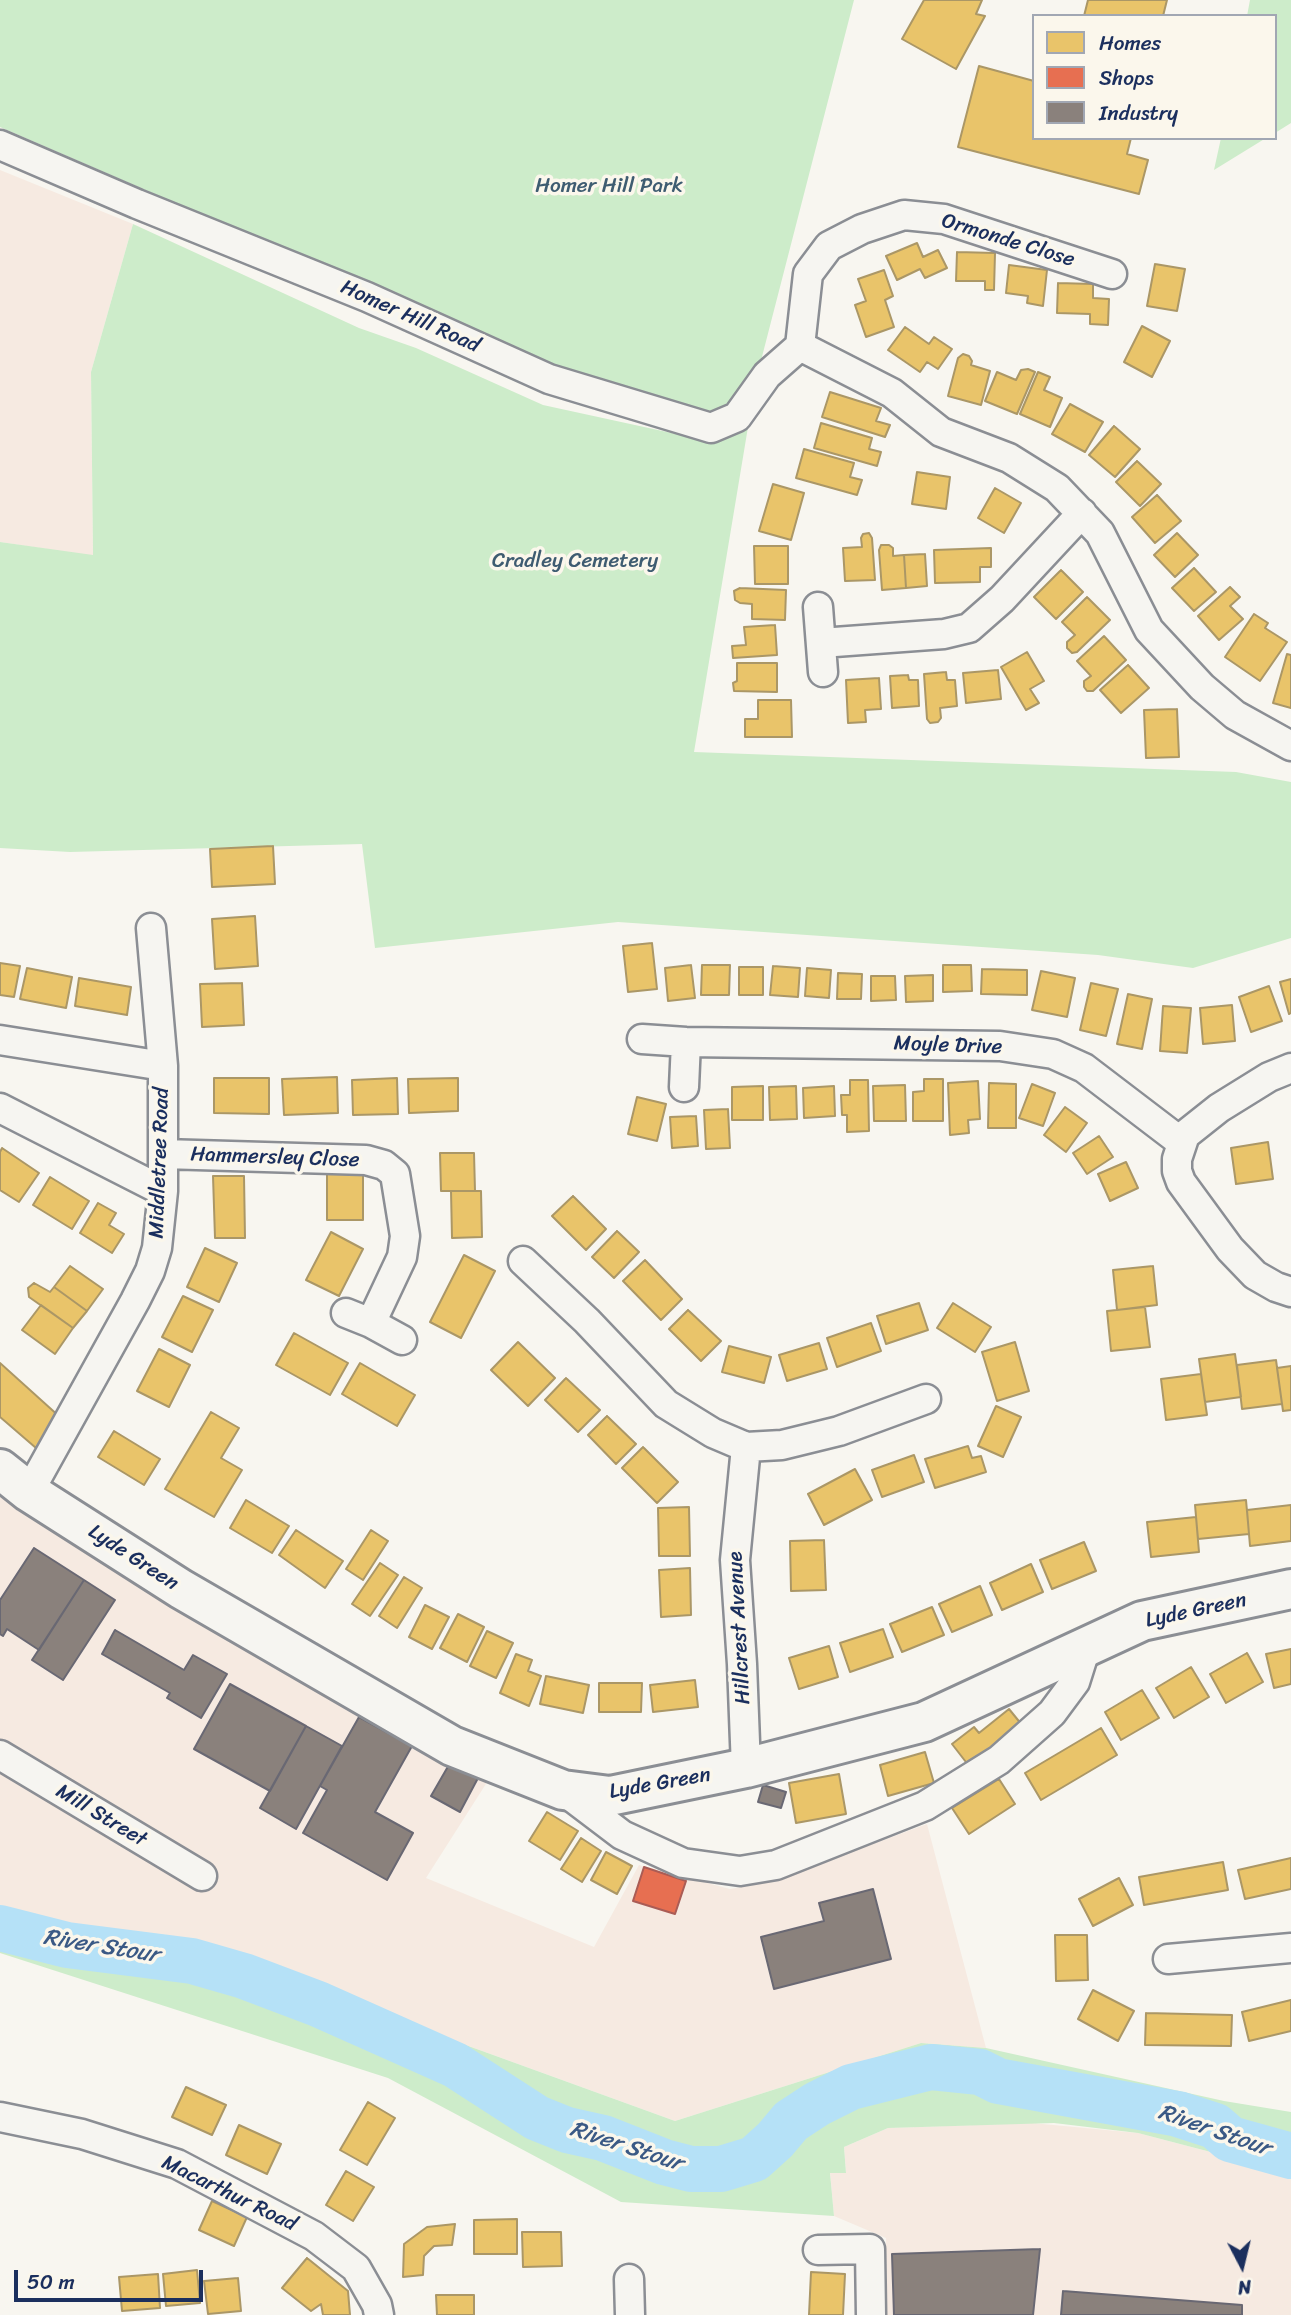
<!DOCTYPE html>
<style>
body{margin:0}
#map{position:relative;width:1291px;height:2315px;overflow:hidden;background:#f8f6f0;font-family:Sriracha,sans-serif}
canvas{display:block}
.legend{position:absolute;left:1032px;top:14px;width:245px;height:126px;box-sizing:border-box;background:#fbf7ec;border:2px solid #a1a7b3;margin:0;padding:9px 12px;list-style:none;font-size:21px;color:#1b2f5e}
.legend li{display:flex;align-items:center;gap:14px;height:35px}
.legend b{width:35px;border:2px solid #a1a7b3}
.north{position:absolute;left:1207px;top:2231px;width:70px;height:70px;-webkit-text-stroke:5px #fbf7ec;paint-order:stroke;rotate:173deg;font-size:19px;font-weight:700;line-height:28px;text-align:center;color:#1b2f5e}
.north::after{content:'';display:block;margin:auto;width:24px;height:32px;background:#1b2f5e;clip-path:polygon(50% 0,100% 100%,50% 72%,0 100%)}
.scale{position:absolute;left:14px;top:2270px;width:189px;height:32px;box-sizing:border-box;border:4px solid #1b2f5e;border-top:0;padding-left:9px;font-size:21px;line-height:24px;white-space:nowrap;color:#1b2f5e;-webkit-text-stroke:5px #fbf7ec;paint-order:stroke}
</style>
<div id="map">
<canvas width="1291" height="2315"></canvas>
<ul class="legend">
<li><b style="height:19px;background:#e9c46a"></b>Homes</li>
<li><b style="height:19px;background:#e76f51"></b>Shops</li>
<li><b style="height:19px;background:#8a817c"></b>Industry</li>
</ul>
<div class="north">N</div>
<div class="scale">50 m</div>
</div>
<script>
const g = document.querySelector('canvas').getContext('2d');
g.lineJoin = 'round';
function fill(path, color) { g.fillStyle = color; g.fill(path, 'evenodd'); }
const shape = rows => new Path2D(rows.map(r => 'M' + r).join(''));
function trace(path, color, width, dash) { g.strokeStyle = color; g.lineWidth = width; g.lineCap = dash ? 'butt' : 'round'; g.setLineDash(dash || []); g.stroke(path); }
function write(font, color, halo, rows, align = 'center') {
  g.font = font + ' Sriracha,sans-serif'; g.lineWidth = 7; g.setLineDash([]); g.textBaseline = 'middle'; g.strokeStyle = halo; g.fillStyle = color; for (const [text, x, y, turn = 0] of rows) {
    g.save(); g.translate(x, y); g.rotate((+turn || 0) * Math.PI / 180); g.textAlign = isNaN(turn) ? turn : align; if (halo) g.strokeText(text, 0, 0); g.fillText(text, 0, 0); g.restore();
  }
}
fill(shape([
 [0,170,133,224,91,372,93,556,0,542],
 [0,1497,491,1776,426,1878,594,1947,639,1865,730,1889,770,1882,927,1824,986,2048,921,2043,675,2121,248,1966,155,1940,0,1916],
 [1032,2123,1138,2133,1291,2173,1291,2315,887,2315,886,2238,834,2216,830,2172,846,2172,844,2147,888,2128]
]), '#f6eae1');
fill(shape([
 [0,0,854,0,756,380,730,403,710,416,547,364,0,127],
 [1250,0,1291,0,1291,123,1275,133,1275,16,1247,16],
 [1221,138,1266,138,1214,170],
 [133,224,359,328,416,348,543,405,713,442,748,427,694,752,1236,772,1291,782,1291,938,1193,968,1098,955,618,922,375,948,362,844,70,852,0,848,0,542,93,555,91,372],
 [0,1916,155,1940,248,1966,675,2121,921,2043,986,2048,1224,2101,1291,2112,1291,2173,1138,2133,1054,2123,888,2128,844,2147,846,2173,830,2173,834,2216,621,2202,388,2078,0,1953]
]), '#cdecca');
const homes = shape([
 [924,0,982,0,976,14,985,16,956,69,902,39,924,0],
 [1088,0,1167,0,1163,16,1084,16,1088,0],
 [979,66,1034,81,1034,138,1131,138,1127,154,1148,160,1139,194,958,147,979,66],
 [917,243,923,257,938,250,947,268,925,278,920,269,897,280,886,256,917,243],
 [957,252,995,253,994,290,985,290,985,281,956,281,957,252],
 [1155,264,1185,269,1177,311,1147,306,1155,264],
 [1009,265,1047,270,1043,306,1027,303,1028,296,1006,293,1009,265],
 [884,270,893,296,885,300,894,327,866,337,855,305,866,301,858,279,884,270],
 [1058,283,1093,284,1093,298,1109,299,1108,325,1090,324,1090,314,1057,313,1058,283],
 [1142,326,1170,341,1152,377,1124,362,1142,326],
 [905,327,929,344,934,337,952,349,938,369,927,362,920,372,888,350,905,327],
 [963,354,969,356,972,361,971,365,990,371,981,405,948,396,958,358,963,354],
 [1028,369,1035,372,1017,414,985,401,997,372,1016,380,1021,370,1028,369],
 [1038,372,1050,377,1044,390,1062,398,1050,427,1020,414,1038,372],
 [830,392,881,408,876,421,890,425,885,437,822,417,830,392],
 [1070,404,1103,422,1085,452,1052,434,1070,404],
 [821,423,872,438,869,449,881,452,877,466,814,448,821,423],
 [1114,426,1140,449,1115,477,1089,455,1114,426],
 [804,449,854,463,850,477,862,480,857,495,796,478,804,449],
 [1137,461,1161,484,1140,506,1116,482,1137,461],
 [917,472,950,477,946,509,912,504,917,472],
 [773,484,804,493,791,540,759,531,773,484],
 [995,488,1021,503,1004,533,978,518,995,488],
 [1157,495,1181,521,1155,543,1132,517,1157,495],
 [869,533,872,538,875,580,845,581,843,548,862,547,861,538,863,534,869,533],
 [1177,533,1198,555,1175,577,1154,555,1177,533],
 [881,545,889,545,893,548,893,556,904,555,906,588,882,590,879,550,881,545],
 [754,546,788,546,788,584,755,584,754,546],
 [991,548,991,567,980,567,980,582,935,583,934,550,991,548],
 [925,554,927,586,906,588,904,555,925,554],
 [1194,568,1216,592,1194,611,1172,588,1194,568],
 [1061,570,1083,592,1056,619,1034,597,1061,570],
 [1230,587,1240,597,1230,606,1243,619,1219,640,1198,616,1230,587],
 [740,588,786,590,785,620,752,619,752,604,740,603,735,600,734,591,740,588],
 [1087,597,1110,620,1077,652,1072,653,1067,648,1067,642,1075,635,1062,622,1087,597],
 [1254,614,1268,623,1265,628,1287,642,1260,681,1225,657,1254,614],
 [775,625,777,655,733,658,732,646,746,645,744,627,775,625],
 [1104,636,1126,660,1093,691,1087,691,1084,687,1084,681,1091,676,1077,661,1104,636],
 [1027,652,1044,681,1030,689,1039,703,1026,710,1001,667,1027,652],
 [1287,654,1291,655,1291,708,1273,703,1287,654],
 [737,663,777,663,777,692,734,691,733,683,737,681,737,663],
 [1128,665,1149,688,1121,713,1100,690,1128,665],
 [998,670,1001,699,966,703,963,673,998,670],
 [946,672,947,680,955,680,957,706,940,708,941,718,938,722,930,723,927,719,924,674,946,672],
 [908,675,909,680,918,680,919,706,892,708,890,676,908,675],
 [879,678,881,709,865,710,866,722,848,723,846,680,879,678],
 [758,700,791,700,792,737,745,737,745,719,758,719,758,700],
 [1177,709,1179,757,1146,758,1144,710,1177,709],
 [273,846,275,884,212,887,210,849,273,846],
 [255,916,258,966,215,969,212,919,255,916],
 [652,943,657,989,628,992,623,946,652,943],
 [0,963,20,966,14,997,0,995,0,963],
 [691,965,695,998,668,1001,665,968,691,965],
 [702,965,730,965,729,995,701,995,702,965],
 [943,965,971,965,972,991,943,992,943,965],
 [773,966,800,968,798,997,770,995,773,966],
 [739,967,763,967,763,995,739,995,739,967],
 [27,968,72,977,66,1008,20,999,27,968],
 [807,968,831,970,829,998,805,996,807,968],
 [982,969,1027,970,1027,995,981,994,982,969],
 [1041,971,1075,978,1067,1017,1032,1010,1041,971],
 [838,973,862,974,861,999,837,999,838,973],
 [933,975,933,1001,906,1002,905,976,933,975],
 [871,976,895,976,896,1000,871,1001,871,976],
 [79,978,131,987,127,1015,75,1006,79,978],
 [1291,979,1291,1013,1289,1014,1280,982,1291,979],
 [242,983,244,1025,202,1027,200,984,242,983],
 [1091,983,1118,989,1106,1036,1080,1030,1091,983],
 [1269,986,1282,1021,1251,1032,1239,997,1269,986],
 [1128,994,1152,999,1142,1049,1117,1044,1128,994],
 [1232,1005,1235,1041,1203,1044,1200,1008,1232,1005],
 [1163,1006,1191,1008,1187,1053,1160,1051,1163,1006],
 [337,1077,338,1113,284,1115,282,1079,337,1077],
 [214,1078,269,1078,269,1114,214,1113,214,1078],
 [397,1078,398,1114,353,1115,352,1080,397,1078],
 [458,1078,458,1111,409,1113,408,1079,458,1078],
 [924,1079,943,1079,943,1121,913,1121,913,1092,924,1091,924,1079],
 [850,1080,868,1080,869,1131,847,1132,847,1115,842,1115,841,1095,850,1095,850,1080],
 [978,1081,980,1119,968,1120,969,1133,950,1135,948,1083,978,1081],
 [989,1083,1016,1084,1016,1128,988,1128,989,1083],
 [1032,1084,1055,1093,1043,1126,1019,1118,1032,1084],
 [905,1085,906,1121,874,1121,873,1086,905,1085],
 [763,1086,763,1120,732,1120,732,1087,763,1086],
 [796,1086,797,1119,770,1120,769,1087,796,1086],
 [834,1086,835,1116,804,1118,803,1088,834,1086],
 [637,1097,666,1104,657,1141,628,1134,637,1097],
 [1065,1107,1087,1123,1066,1152,1044,1135,1065,1107],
 [728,1109,730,1148,706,1149,704,1110,728,1109],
 [696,1116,698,1146,672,1148,670,1117,696,1116],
 [1099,1136,1113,1157,1087,1174,1073,1153,1099,1136],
 [1268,1142,1273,1179,1236,1184,1231,1148,1268,1142],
 [2,1148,39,1173,19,1202,0,1190,0,1152,2,1148],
 [440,1153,474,1153,475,1191,441,1191,440,1153],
 [1126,1162,1138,1188,1110,1201,1098,1174,1126,1162],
 [327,1171,363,1172,363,1220,327,1220,327,1171],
 [213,1176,244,1176,245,1238,215,1238,213,1176],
 [50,1177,89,1201,72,1229,33,1205,50,1177],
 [451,1191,481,1191,482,1237,452,1238,451,1191],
 [573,1196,606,1229,586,1250,552,1216,573,1196],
 [98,1203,116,1213,109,1225,124,1234,112,1253,80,1233,98,1203],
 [617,1231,639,1252,614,1278,592,1257,617,1231],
 [331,1232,363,1249,339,1296,306,1280,331,1232],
 [205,1248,237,1263,219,1302,187,1287,205,1248],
 [464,1255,495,1271,461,1338,430,1322,464,1255],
 [645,1260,682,1299,661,1320,623,1281,645,1260],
 [70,1266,103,1289,87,1311,54,1287,70,1266],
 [1153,1266,1157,1305,1117,1310,1113,1270,1153,1266],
 [34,1283,50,1292,54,1287,87,1311,73,1328,29,1297,28,1288,34,1283],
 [183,1296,213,1310,192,1352,162,1337,183,1296],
 [919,1303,928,1330,886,1344,877,1316,919,1303],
 [953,1303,991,1327,975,1352,937,1328,953,1303],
 [41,1305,73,1328,55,1354,22,1330,41,1305],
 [1145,1307,1150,1347,1111,1351,1107,1311,1145,1307],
 [688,1310,721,1341,701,1361,669,1329,688,1310],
 [871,1323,881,1351,837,1367,827,1338,871,1323],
 [294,1333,348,1363,330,1395,276,1365,294,1333],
 [518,1342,555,1378,528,1406,491,1370,518,1342],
 [1015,1342,1029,1391,997,1401,982,1352,1015,1342],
 [819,1343,827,1369,787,1381,779,1355,819,1343],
 [729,1346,771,1357,764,1383,722,1372,729,1346],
 [159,1349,190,1365,169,1407,137,1391,159,1349],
 [1235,1354,1241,1397,1205,1402,1199,1359,1235,1354],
 [1276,1360,1282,1404,1242,1409,1237,1365,1276,1360],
 [0,1363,61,1418,36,1448,0,1417,0,1363],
 [360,1363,415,1395,397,1426,342,1394,360,1363],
 [1291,1366,1291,1410,1283,1411,1277,1368,1291,1366],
 [1201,1374,1207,1415,1166,1420,1161,1379,1201,1374],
 [566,1378,600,1410,578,1432,545,1400,566,1378],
 [996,1406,1021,1417,1003,1457,978,1446,996,1406],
 [211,1412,239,1428,221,1458,242,1470,214,1517,165,1489,211,1412],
 [607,1416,636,1444,616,1464,588,1435,607,1416],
 [114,1431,160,1459,144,1485,98,1457,114,1431],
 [968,1446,972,1458,981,1456,986,1472,935,1488,925,1459,968,1446],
 [643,1447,678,1482,657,1503,622,1468,643,1447],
 [914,1455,924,1482,882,1497,872,1470,914,1455],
 [855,1469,872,1500,824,1525,808,1494,855,1469],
 [246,1500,289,1526,272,1553,230,1528,246,1500],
 [1246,1500,1249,1534,1198,1539,1195,1505,1246,1500],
 [1291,1505,1291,1541,1250,1546,1247,1510,1291,1505],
 [689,1507,690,1556,659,1556,658,1508,689,1507],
 [1196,1517,1199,1552,1151,1557,1147,1522,1196,1517],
 [296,1530,343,1561,325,1588,279,1555,296,1530],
 [371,1530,388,1541,363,1580,346,1569,371,1530],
 [824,1540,826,1590,791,1591,790,1541,824,1540],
 [1084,1542,1096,1571,1052,1589,1040,1560,1084,1542],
 [380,1563,398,1575,370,1616,352,1604,380,1563],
 [1031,1564,1043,1592,1002,1610,990,1583,1031,1564],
 [690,1568,691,1615,661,1617,659,1570,690,1568],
 [404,1577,422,1588,397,1628,379,1616,404,1577],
 [980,1586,992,1615,952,1632,939,1604,980,1586],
 [425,1605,449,1617,432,1649,409,1637,425,1605],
 [932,1607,944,1635,902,1652,890,1624,932,1607],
 [458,1614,484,1627,467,1662,440,1648,458,1614],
 [883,1629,893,1657,850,1672,840,1643,883,1629],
 [487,1631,513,1643,496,1678,470,1666,487,1631],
 [829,1646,838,1677,799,1689,789,1658,829,1646],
 [1291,1649,1291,1684,1274,1688,1266,1654,1291,1649],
 [1247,1653,1263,1682,1226,1703,1210,1674,1247,1653],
 [516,1654,532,1660,528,1671,541,1676,529,1706,500,1693,516,1654],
 [1191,1667,1209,1697,1174,1718,1156,1688,1191,1667],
 [546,1676,589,1685,583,1713,540,1704,546,1676],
 [695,1680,698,1707,653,1712,650,1685,695,1680],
 [599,1683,642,1683,641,1712,599,1712,599,1683],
 [1142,1690,1159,1718,1121,1740,1105,1712,1142,1690],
 [1009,1709,1022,1725,969,1766,952,1744,974,1727,979,1733,1009,1709],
 [1101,1728,1117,1755,1041,1800,1025,1773,1101,1728],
 [925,1752,934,1783,888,1796,880,1765,925,1752],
 [839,1774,846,1814,796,1823,789,1783,839,1774],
 [999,1779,1015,1804,969,1834,952,1808,999,1779],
 [547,1812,578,1831,560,1860,529,1841,547,1812],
 [581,1838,601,1851,582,1882,561,1869,581,1838],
 [606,1852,632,1866,617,1894,591,1880,606,1852],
 [1291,1858,1291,1889,1245,1899,1238,1870,1291,1858],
 [1223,1862,1228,1890,1144,1905,1139,1877,1223,1862],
 [1119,1878,1133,1905,1093,1926,1079,1899,1119,1878],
 [1055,1935,1087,1935,1088,1980,1056,1981,1055,1935],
 [1093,1990,1134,2011,1118,2041,1078,2019,1093,1990],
 [1291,2000,1291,2031,1249,2041,1242,2012,1291,2000],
 [1146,2013,1232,2015,1231,2046,1145,2045,1146,2013],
 [186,2087,226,2105,212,2135,172,2117,186,2087],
 [368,2102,395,2118,367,2165,340,2150,368,2102],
 [239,2125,281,2144,267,2174,226,2155,239,2125],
 [346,2171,374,2187,353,2221,326,2205,346,2171],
 [212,2201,247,2217,234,2246,199,2230,212,2201],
 [517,2219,517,2254,474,2254,474,2220,517,2219],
 [455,2224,452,2245,434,2246,424,2256,423,2275,403,2277,404,2244,427,2227,455,2224],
 [522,2232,561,2232,562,2266,523,2267,522,2232],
 [307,2258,348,2291,350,2315,323,2315,321,2304,311,2311,282,2288,307,2258],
 [197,2270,200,2303,166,2306,163,2274,197,2270],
 [811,2272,845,2274,843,2315,809,2315,811,2272],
 [158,2274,160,2308,122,2311,119,2277,158,2274],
 [238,2278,241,2311,208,2314,204,2281,238,2278],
 [436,2295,474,2295,474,2315,437,2315,436,2295]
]);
fill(homes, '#e9c46a');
trace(homes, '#ab9766', 2);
const shops = shape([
 [644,1867,686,1881,675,1914,633,1901,644,1867]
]);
fill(shops, '#e76f51');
trace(shops, '#aa5c55', 2);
const industry = shape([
 [34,1548,84,1580,39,1650,7,1629,3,1636,0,1634,0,1600,34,1548],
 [84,1580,115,1600,63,1680,32,1660,84,1580],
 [115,1630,184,1670,193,1655,227,1674,201,1718,167,1698,170,1693,102,1654,115,1630],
 [230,1684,306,1726,270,1791,194,1749,230,1684],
 [359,1717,412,1746,375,1812,413,1833,387,1880,303,1833,327,1790,320,1786,359,1717],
 [306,1726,342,1746,296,1829,260,1808,306,1726],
 [450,1763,478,1778,460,1812,431,1796,450,1763],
 [763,1785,786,1792,781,1808,758,1802,763,1785],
 [873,1889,891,1959,774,1989,761,1937,824,1921,819,1903,873,1889],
 [1040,2249,1033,2315,894,2315,892,2254,1040,2249],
 [1063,2291,1242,2305,1242,2315,1061,2315,1063,2291]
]);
fill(industry, '#8a817c');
trace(industry, '#696873', 2);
trace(shape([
 [0,1928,67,1945,192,1961,244,1976,318,2004,455,2065,537,2118,567,2130,603,2138,664,2162,691,2169,721,2169,754,2159,775,2140,791,2121,817,2104,851,2087,931,2067,980,2072,998,2081,1178,2114,1215,2126,1230,2139,1291,2156]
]), '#b5e1f7', 46);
const street = shape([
 [0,145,137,204,367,297,549,379,711,428,737,417,767,375,800,346],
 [800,346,892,393,941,432,1009,458,1057,488,1100,533,1149,630,1202,687,1235,715,1291,746],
 [800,346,808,274,829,246,862,229,904,215,944,219,1112,274],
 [818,607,823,672],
 [821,643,944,634,969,628,1002,599,1082,513],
 [642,1039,686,1042,1000,1046,1053,1054,1084,1068,1181,1142],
 [0,1040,163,1066],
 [1291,1068,1269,1077,1219,1108,1185,1135,1177,1159,1177,1171,1181,1182,1230,1249,1255,1275,1276,1287,1291,1292],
 [684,1087,686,1042],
 [0,1108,163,1191],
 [163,1154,366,1160,384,1165,395,1174,405,1236,402,1257,371,1323,402,1340],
 [523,1261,587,1321,666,1404,713,1433,746,1447,735,1560,742,1664,746,1768],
 [346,1313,371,1323],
 [746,1447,782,1445,839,1431,926,1399],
 [29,1492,135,1301,150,1271,157,1248,163,1191,163,1066,151,928],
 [0,1755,202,1876],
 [564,1791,622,1835,683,1863,740,1871,776,1865,925,1806,999,1760,1052,1713,1075,1682,1086,1647],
 [1168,1959,1291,1948],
 [0,2117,82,2134,177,2164,314,2236,356,2268,377,2305,379,2315],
 [818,2250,870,2249,871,2315],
 [629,2279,630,2315]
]);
const secondary = shape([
 [0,1469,29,1492,181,1589,452,1746,563,1790,610,1796,746,1768,924,1722,1142,1621,1291,1589]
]);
trace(street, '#8b8e94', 33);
trace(secondary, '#8b8e94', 44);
trace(street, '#f6f5f1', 28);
trace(secondary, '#f6f5f1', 38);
write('21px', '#3e5c71', '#fbf7ec', [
 ["Homer Hill Park",609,187],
 ["Cradley Cemetery",575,562]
]);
write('21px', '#1b2f5e', '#fbf7ec', [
 ["Ormonde Close",1008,241,17],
 ["Homer Hill Road",410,317,24],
 ["Moyle Drive",948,1046,2],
 ["Hammersley Close",275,1158,2],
 ["Middletree Road",160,1163,-88],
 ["Lyde Green",133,1558,33],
 ["Lyde Green",1196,1611,-12],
 ["Hillcrest Avenue",740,1628,-93],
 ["Lyde Green",660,1784,-10],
 ["Mill Street",101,1816,31],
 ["Macarthur Road",229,2194,26]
]);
write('italic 23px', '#3a5985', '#fbf7ec', [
 ["River Stour",101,1947,9],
 ["River Stour",1214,2131,19],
 ["River Stour",626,2147,18]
]);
</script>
